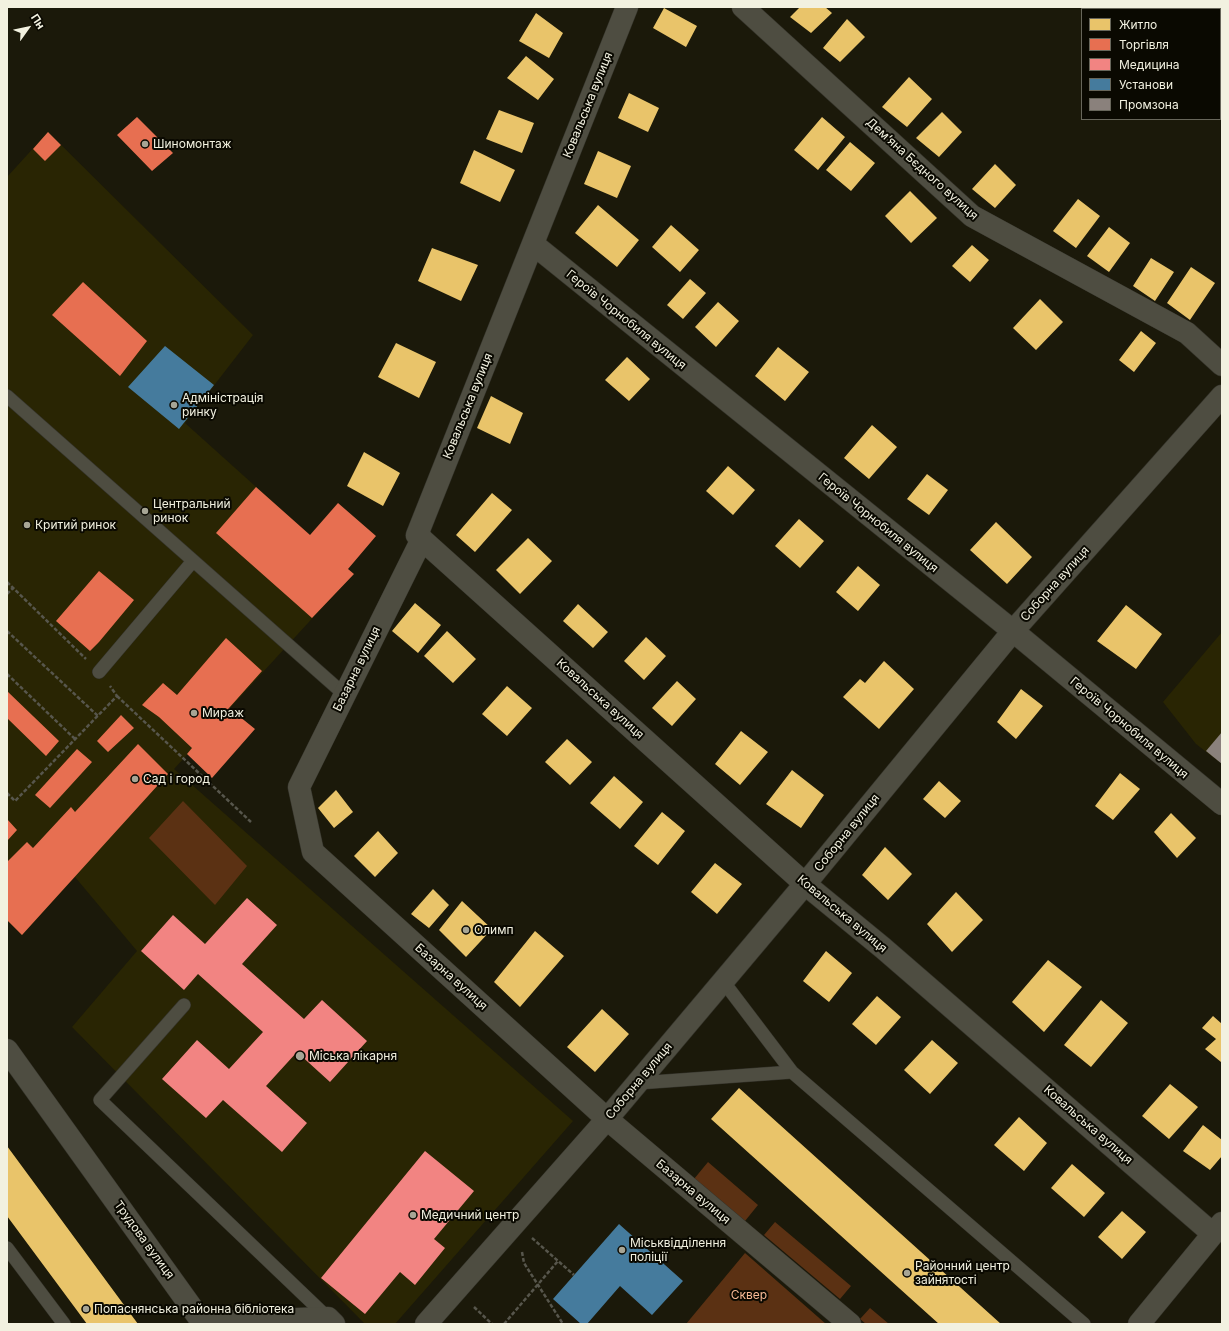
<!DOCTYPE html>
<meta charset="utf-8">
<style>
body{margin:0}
#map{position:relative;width:1229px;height:1331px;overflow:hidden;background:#1b190a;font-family:Inter,sans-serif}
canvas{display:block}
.frame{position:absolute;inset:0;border:8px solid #f2f1e0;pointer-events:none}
.legend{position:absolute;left:1081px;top:8px;width:140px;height:112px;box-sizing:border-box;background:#0a0901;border:1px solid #67665a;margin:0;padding:5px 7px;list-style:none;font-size:12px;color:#f2f1e0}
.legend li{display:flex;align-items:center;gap:8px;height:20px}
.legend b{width:20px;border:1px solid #67665a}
.north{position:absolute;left:8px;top:8px;width:40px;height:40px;-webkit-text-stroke:3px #0a0901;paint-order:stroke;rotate:57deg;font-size:11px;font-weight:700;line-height:16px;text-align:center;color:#f2f1e0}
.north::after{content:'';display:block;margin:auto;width:14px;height:18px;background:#f2f1e0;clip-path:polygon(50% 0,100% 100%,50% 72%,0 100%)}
</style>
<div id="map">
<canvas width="1229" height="1331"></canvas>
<div class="frame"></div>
<ul class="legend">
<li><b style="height:11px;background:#e9c46a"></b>Житло</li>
<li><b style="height:11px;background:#e76f51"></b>Торгівля</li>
<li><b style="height:11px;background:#f28482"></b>Медицина</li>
<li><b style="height:11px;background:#457b9d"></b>Установи</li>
<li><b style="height:11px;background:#8a817c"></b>Промзона</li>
</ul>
<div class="north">Пн</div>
</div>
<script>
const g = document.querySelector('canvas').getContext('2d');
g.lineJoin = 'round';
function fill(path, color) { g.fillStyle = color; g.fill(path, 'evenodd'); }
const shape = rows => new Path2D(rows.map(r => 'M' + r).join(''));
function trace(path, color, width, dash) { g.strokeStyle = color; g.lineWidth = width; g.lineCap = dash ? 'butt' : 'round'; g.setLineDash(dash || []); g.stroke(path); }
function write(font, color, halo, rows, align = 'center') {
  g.font = font + ' Inter,sans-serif'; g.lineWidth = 4; g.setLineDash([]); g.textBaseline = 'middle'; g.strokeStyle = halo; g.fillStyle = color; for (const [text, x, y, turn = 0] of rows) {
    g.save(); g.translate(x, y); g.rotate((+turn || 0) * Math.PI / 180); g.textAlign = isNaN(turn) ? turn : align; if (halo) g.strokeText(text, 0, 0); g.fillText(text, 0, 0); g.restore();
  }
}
fill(shape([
 [48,132,253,335,185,423,353,574,174,769,573,1121,395,1324,365,1324,72,1027,137,951,75,877,22,935,7,920,7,177],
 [1222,632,1222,764,1196,744,1163,702]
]), '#292503');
fill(shape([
 [183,801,247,866,215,905,149,838],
 [708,1162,758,1205,745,1221,694,1179],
 [775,1222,851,1286,840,1299,764,1235],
 [745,1253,826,1324,686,1324],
 [870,1308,889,1324,866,1324,860,1319]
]), '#5b3113');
fill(shape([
 [800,7,825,7,832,13,811,33,790,17],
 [664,8,697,26,686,47,653,28],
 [536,13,563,33,549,58,519,41],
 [847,19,865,37,840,62,823,48],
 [526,56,554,79,538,100,507,78],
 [909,77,932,99,907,127,882,107],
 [629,93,659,108,648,132,618,118],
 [499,110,534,123,522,153,486,139],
 [942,112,962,132,939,157,916,138],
 [822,117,845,137,818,170,794,150],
 [850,142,875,163,851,191,826,170],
 [474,150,515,170,500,202,460,183],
 [598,151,631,166,617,198,584,184],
 [995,164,1016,185,995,208,972,189],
 [910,191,937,218,911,243,885,216],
 [1078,199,1100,216,1076,248,1053,231],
 [598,205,639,240,617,267,575,233],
 [671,225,699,250,680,272,652,247],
 [1109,227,1130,243,1109,272,1087,256],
 [972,245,989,260,970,282,952,266],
 [432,248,478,265,461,301,418,281],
 [1151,258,1174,272,1155,301,1133,286],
 [1191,267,1215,283,1190,320,1167,303],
 [690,279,706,293,683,319,667,305],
 [1040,299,1063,322,1036,350,1013,328],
 [718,302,739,321,716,347,695,327],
 [1141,331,1156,343,1134,372,1119,360],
 [396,343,436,362,419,398,378,377],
 [778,347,809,372,785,401,755,376],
 [627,357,650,379,629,401,605,380],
 [491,396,523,413,510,444,477,428],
 [872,425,897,447,869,479,844,458],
 [364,452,400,473,383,506,347,486],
 [728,466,755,490,733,515,706,491],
 [927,474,948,490,929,515,907,499],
 [492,493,512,510,475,552,456,535],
 [799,519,824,541,800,568,775,546],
 [996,522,1032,557,1007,584,970,550],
 [528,538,552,561,520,594,496,570],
 [858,566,880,585,858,611,836,592],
 [415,603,441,625,418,653,392,631],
 [578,604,608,632,593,648,563,621],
 [1126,605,1162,634,1136,669,1097,641],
 [447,631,476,659,453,683,424,656],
 [646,637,666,656,644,680,624,661],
 [884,661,914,689,879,729,843,697,860,679,865,683],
 [677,681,696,699,672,726,652,708],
 [507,686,532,708,507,736,482,714],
 [1021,689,1043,706,1016,739,997,722],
 [741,731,768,752,740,785,715,764],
 [567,739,592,762,570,785,545,762],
 [792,770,824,795,801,828,766,804],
 [1120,773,1140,789,1113,820,1095,806],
 [614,776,643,802,620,829,590,803],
 [939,781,961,801,945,818,923,799],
 [336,790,353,812,334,828,318,808],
 [662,812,685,831,658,865,634,846],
 [1171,813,1196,838,1177,858,1154,832],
 [378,831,398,853,375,877,354,856],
 [885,847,912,874,888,900,862,875],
 [715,863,742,884,717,914,691,892],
 [433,889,449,905,429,928,411,914],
 [956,892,983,920,952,952,927,924],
 [462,901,492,929,466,957,439,930],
 [535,931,564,956,520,1007,494,982],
 [826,951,852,973,829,1002,803,981],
 [1048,960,1082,987,1044,1032,1012,1002],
 [877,996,901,1017,876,1045,852,1024],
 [1101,1000,1128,1023,1091,1067,1064,1045],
 [602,1009,629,1034,595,1072,567,1047],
 [1213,1016,1222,1024,1221,1062,1205,1049,1216,1039,1202,1028],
 [932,1040,958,1063,930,1094,904,1070],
 [1170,1084,1198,1107,1169,1139,1142,1116],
 [739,1088,1001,1324,939,1324,711,1119],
 [1019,1117,1047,1143,1024,1171,994,1145],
 [1203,1125,1222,1140,1222,1156,1210,1170,1183,1151],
 [7,1146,138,1324,87,1324,7,1216],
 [1072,1164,1105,1193,1084,1217,1051,1188],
 [1122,1211,1146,1232,1122,1259,1098,1237]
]), '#e9c46a');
fill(shape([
 [137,117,173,153,152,171,117,135],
 [48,132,61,145,45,161,33,149],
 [83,282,147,341,120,376,52,315],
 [256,487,310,535,338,503,376,536,348,569,354,574,312,618,216,533],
 [99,571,134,600,99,642,90,651,56,621],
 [226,638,262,671,229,708,255,729,212,778,187,754,192,748,159,717,142,705,163,683,177,695],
 [7,691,59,741,46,756,7,718],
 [121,715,134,728,108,752,97,741],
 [138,744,168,774,22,935,7,920,7,862,27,842,33,848,71,807,75,812],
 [77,749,92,762,50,808,35,795],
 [7,819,17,830,7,841]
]), '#e76f51');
fill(shape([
 [247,898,277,925,242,964,304,1019,322,1000,367,1041,330,1082,297,1052,266,1086,307,1123,282,1152,223,1100,206,1118,162,1079,197,1040,229,1069,263,1032,198,974,184,990,141,951,173,915,205,944],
 [425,1151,474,1191,434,1239,445,1248,415,1285,400,1272,365,1314,321,1278]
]), '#f28482');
fill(shape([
 [165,346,214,385,179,429,128,387],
 [619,1224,683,1281,652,1315,620,1286,587,1324,581,1324,553,1299]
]), '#457b9d');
fill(shape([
 [1222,732,1222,764,1206,751]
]), '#8a817c');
const lane = shape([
 [7,396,345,695],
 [99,672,193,561],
 [723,981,792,1072,1084,1324],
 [184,1005,100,1100,328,1318],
 [638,1083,792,1072],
 [7,1248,64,1324]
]);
const street = shape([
 [627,7,417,535,805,884,883,948,1213,1234],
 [743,7,972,216,1187,333,1222,365],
 [533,244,1013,631,1222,804],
 [422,539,299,787,313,852,607,1119,850,1324],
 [7,1050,202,1322,328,1318,334,1324],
 [426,1324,607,1119,805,884,1013,631,1222,396],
 [1139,1324,1222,1223]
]);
trace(lane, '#34332a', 14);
trace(street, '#34332a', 23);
trace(shape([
 [7,582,86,659],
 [7,594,13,588],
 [7,631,98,716],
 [7,674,75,739],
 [117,696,251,822],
 [7,793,15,801,117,696,110,686],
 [532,1238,574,1275],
 [522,1252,524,1263,563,1324],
 [474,1307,492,1324],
 [504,1324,558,1261]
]), '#57564c', 2.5, [4, 2]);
trace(lane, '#4e4d41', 13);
trace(street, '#4e4d41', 22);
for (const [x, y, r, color] of [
 [145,144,4,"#a7a595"],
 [174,405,4,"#a7a595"],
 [145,511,4,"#a7a595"],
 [27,525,4,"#a7a595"],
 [194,713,4,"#a7a595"],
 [135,779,4,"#a7a595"],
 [466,930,4,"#a7a595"],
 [300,1056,5,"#a7a595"],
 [413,1215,4,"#a7a595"],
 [622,1250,4,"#a7a595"],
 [907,1273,4,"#a7a595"],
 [86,1309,4,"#a7a595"]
]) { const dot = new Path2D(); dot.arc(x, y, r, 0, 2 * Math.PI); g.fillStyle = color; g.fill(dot); trace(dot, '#0a0901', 1.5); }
write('12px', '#f2f1e0', '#0a0901', [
 ["Ковальська вулиця",588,105,-68],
 ["Дем’яна Бєдного вулиця",922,169,42],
 ["Героїв Чорнобиля вулиця",626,320,39],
 ["Ковальська вулиця",468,406,-68],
 ["Героїв Чорнобиля вулиця",878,523,39],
 ["Соборна вулиця",1055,584,-48],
 ["Базарна вулиця",357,669,-64],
 ["Ковальська вулиця",600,699,42],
 ["Героїв Чорнобиля вулиця",1129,728,40],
 ["Соборна вулиця",847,833,-51],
 ["Ковальська вулиця",842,914,40],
 ["Базарна вулиця",451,977,42],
 ["Соборна вулиця",639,1081,-50],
 ["Ковальська вулиця",1088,1125,41],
 ["Базарна вулиця",693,1192,40],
 ["Трудова вулиця",144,1240,54]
]);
write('12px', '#f2f1e0', '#0a0901', [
 ["Шиномонтаж",153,144],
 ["Адміністрація",182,398],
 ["ринку",182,412],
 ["Центральний",153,504],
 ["ринок",153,518],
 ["Критий ринок",35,525],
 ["Мираж",202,713],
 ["Сад і город",143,779],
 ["Олимп",474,930],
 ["Міська лікарня",309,1056],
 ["Медичний центр",421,1215],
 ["Міськвідділення",630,1243],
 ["поліції",630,1257],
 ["Районний центр",915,1266],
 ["зайнятості",915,1280],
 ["Попаснянська районна бібліотека",94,1309]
], 'left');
write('12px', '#f6b995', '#0a0901', [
 ["Сквер",749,1295]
]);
</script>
